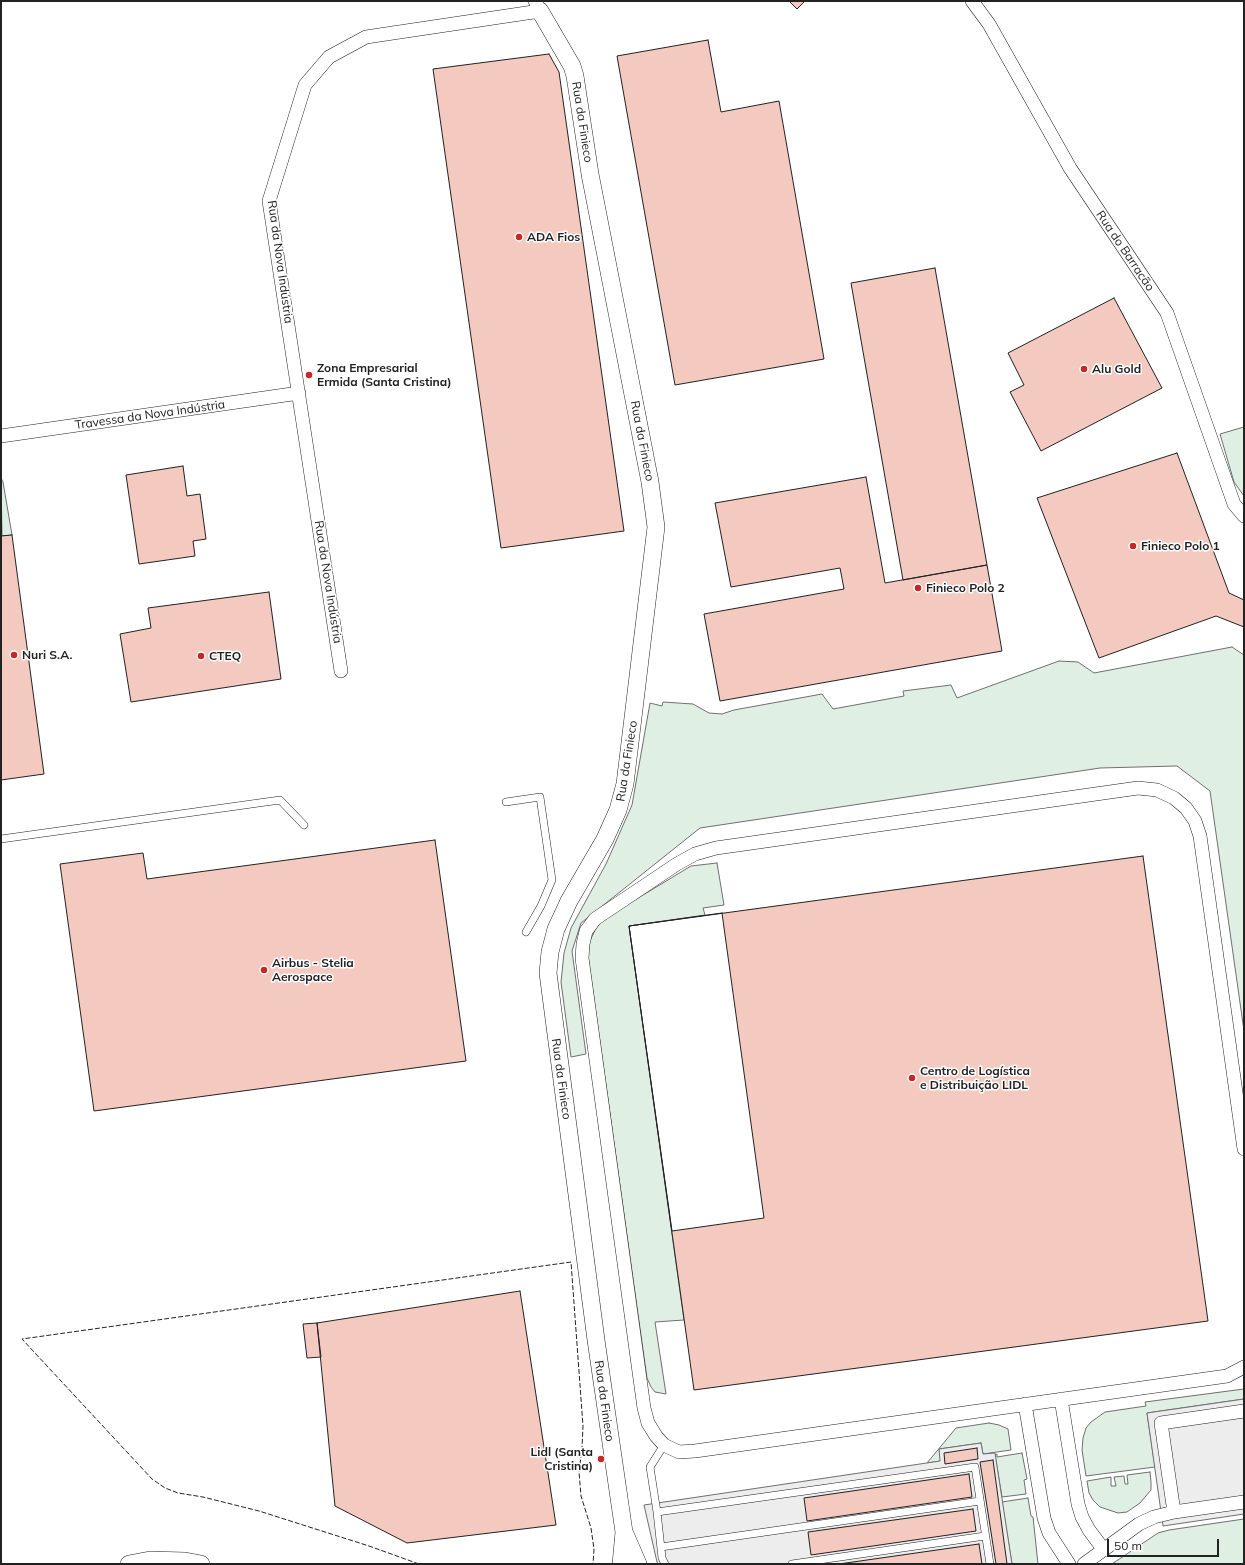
<!DOCTYPE html>
<meta charset="utf-8">
<style>
body{margin:0}
#map{position:relative;width:1245px;height:1565px;overflow:hidden;background:#fff;font-family:Mulish,sans-serif}
canvas{display:block}
.frame{position:absolute;inset:0;border:2px solid #222;pointer-events:none}
.scale{position:absolute;left:1107px;top:1539px;width:112px;height:18px;box-sizing:border-box;border:2px solid #222;border-top:0;padding-left:5px;font-size:12px;line-height:14px;white-space:nowrap;color:#222;-webkit-text-stroke:3px #fff;paint-order:stroke}
</style>
<div id="map">
<canvas width="1245" height="1565"></canvas>
<div class="frame"></div>
<div class="scale">50 m</div>
</div>
<script>
const g = document.querySelector('canvas').getContext('2d');
g.lineJoin = 'round';
function fill(path, color) { g.fillStyle = color; g.fill(path, 'evenodd'); }
const shape = rows => new Path2D(rows.map(r => 'M' + r).join(''));
function trace(path, color, width, dash) { g.strokeStyle = color; g.lineWidth = width; g.lineCap = dash ? 'butt' : 'round'; g.setLineDash(dash || []); g.stroke(path); }
function write(font, color, halo, rows, align = 'center') {
  g.font = font + ' Mulish,sans-serif'; g.lineWidth = 3; g.setLineDash([]); g.textBaseline = 'middle'; g.strokeStyle = halo; g.fillStyle = color; for (const [text, x, y, turn = 0] of rows) {
    g.save(); g.translate(x, y); g.rotate((+turn || 0) * Math.PI / 180); g.textAlign = isNaN(turn) ? turn : align; if (halo) g.strokeText(text, 0, 0); g.fillText(text, 0, 0); g.restore();
  }
}
const green = shape([
 [1244,427,1244,496,1234,482,1220,434,1244,427],
 [1,478,3,482,12,535,2,536,1,478],
 [1232,647,1244,655,1244,1031,1210,791,1177,766,1100,768,700,828,581,923,572,951,586,1054,571,1057,561,982,564,953,571,928,606,864,632,805,650,703,662,706,663,702,693,704,709,713,722,714,734,710,822,694,833,709,904,696,903,691,951,685,957,698,1059,661,1078,662,1094,673,1232,647],
 [717,863,724,905,703,908,705,915,629,926,684,1320,655,1322,666,1394,655,1392,651,1387,647,1378,588,957,588,945,598,924,615,912,691,866,717,863],
 [1244,1389,1244,1399,1147,1413,1155,1467,1086,1476,1082,1450,1083,1438,1086,1428,1091,1422,1105,1412,1146,1406,1145,1402,1244,1389],
 [989,1423,999,1425,1008,1429,1011,1450,983,1454,981,1443,939,1449,941,1461,927,1463,956,1428,989,1423],
 [1022,1453,1027,1479,1024,1480,1026,1494,1002,1497,995,1455,997,1454,997,1457,1022,1453],
 [1150,1472,1151,1482,1151,1490,1140,1503,1127,1512,1118,1513,1100,1507,1093,1500,1089,1493,1087,1481,1111,1477,1111,1486,1116,1486,1114,1477,1124,1476,1125,1484,1128,1484,1127,1475,1150,1472],
 [1028,1498,1031,1516,1033,1517,1038,1564,1012,1564,1002,1502,1028,1498],
 [1244,1519,1244,1564,1112,1564,1158,1533,1169,1530,1244,1519]
]);
fill(green, '#e0efe3');
trace(green, '#6f6f6f', 1);
const parking = shape([
 [1244,1399,1244,1514,1163,1526,1147,1413,1244,1399],
 [981,1443,983,1454,995,1453,1012,1564,658,1564,657,1562,644,1505,940,1461,939,1449,981,1443]
]);
fill(parking, '#ededed');
trace(parking, '#6f6f6f', 1);
const building = shape([
 [789,1,805,1,797,9,789,1],
 [708,40,721,112,779,101,824,359,675,385,617,56,708,40],
 [549,54,559,72,624,531,501,548,433,69,549,54],
 [935,268,987,565,903,580,851,283,935,268],
 [1114,298,1162,388,1041,451,1010,392,1024,385,1008,353,1114,298],
 [1177,453,1229,593,1244,600,1244,627,1216,616,1099,658,1037,498,1177,453],
 [183,466,187,496,200,494,206,539,193,541,195,556,139,564,126,475,183,466],
 [866,477,885,583,987,565,1002,651,720,701,704,614,844,589,840,568,731,587,715,503,866,477],
 [12,535,44,774,1,780,1,536,12,535],
 [269,592,281,679,131,702,120,634,151,628,148,608,269,592],
 [435,840,466,1061,94,1111,60,864,143,853,147,879,435,840],
 [1143,856,1208,1321,694,1390,629,926,1143,856],
 [722,913,764,1218,672,1231,629,926,722,913],
 [520,1291,556,1525,407,1543,335,1506,317,1323,520,1291],
 [317,1323,321,1357,307,1358,303,1324,317,1323],
 [977,1448,978,1459,945,1464,944,1453,977,1448],
 [993,1460,1007,1564,996,1564,980,1462,993,1460],
 [969,1474,972,1497,807,1521,804,1498,969,1474],
 [973,1509,976,1531,811,1555,808,1532,973,1509],
 [979,1544,982,1564,839,1564,979,1544]
]);
fill(building, '#f3c9c0');
trace(building, '#222', 1);
const service = shape([
 [506,802,540,797,552,880,541,906,526,932],
 [1,839,280,800,304,825],
 [664,1445,650,1467,657,1512,975,1467,990,1564],
 [657,1512,662,1558,665,1564],
 [661,1547,980,1501],
 [792,1564,985,1536]
]);
const minor = shape([
 [972,1,989,24,1070,168,1167,313,1234,504,1244,516],
 [1,436,299,393],
 [341,671,269,201,305,85,329,57,366,37,540,11,535,1],
 [1244,1149,1200,836,1195,821,1186,808,1174,798,1157,790,1138,788,716,848,695,854,677,864,595,919,586,931,583,944,582,958,644,1408,648,1423,656,1436,664,1445,679,1452,695,1451,1227,1376,1244,1367],
 [1061,1399,1078,1504,1082,1517,1089,1530,1104,1550],
 [1025,1404,1044,1518,1049,1533,1069,1564],
 [1244,1411,1161,1423,1174,1512,1244,1502],
 [1084,1564,1139,1524,1154,1517,1174,1512]
]);
const tertiary = shape([
 [540,11,572,66,575,76,590,174,650,482,656,527,625,784,618,810,605,839,569,901,556,929,550,952,548,973,596,1340,624,1532,621,1564],
 [625,1534,638,1564],
 [129,1564,150,1560,185,1561,201,1564]
]);
trace(service, '#222', 8);
trace(minor, '#222', 14);
trace(tertiary, '#222', 18);
trace(service, '#fff', 7);
trace(minor, '#fff', 13);
trace(tertiary, '#fff', 17);
trace(shape([
 [419,1564,369,1546,259,1511,203,1497,178,1493,165,1488,152,1479,22,1339,571,1262,583,1426,582,1449,579,1472,581,1496,591,1528,594,1549,593,1564]
]), '#222', 1, [5, 2]);
for (const [x, y, r, color] of [
 [519,237,4,"#c62828"],
 [1084,369,4,"#c62828"],
 [309,375,4,"#c62828"],
 [1133,546,4,"#c62828"],
 [918,588,4,"#c62828"],
 [14,655,4,"#c62828"],
 [201,656,4,"#c62828"],
 [264,970,4,"#c62828"],
 [912,1078,4,"#c62828"],
 [601,1459,4,"#c62828"]
]) { const dot = new Path2D(); dot.arc(x, y, r, 0, 2 * Math.PI); g.fillStyle = color; g.fill(dot); trace(dot, '#fff', 1.5); }
write('12px', '#222', '#fff', [
 ["Rua da Finieco",582,122,81],
 ["Rua do Barracão",1125,251,56],
 ["Rua da Nova Indústria",280,262,82],
 ["Travessa da Nova Indústria",150,415,-8],
 ["Rua da Finieco",642,441,79],
 ["Rua da Nova Indústria",328,582,81],
 ["Rua da Finieco",627,761,-81],
 ["Rua da Finieco",561,1079,82],
 ["Rua da Finieco",604,1401,82]
]);
write('bold 12px', '#222', '#fff', [
 ["ADA Fios",527,237],
 ["Zona Empresarial",317,368],
 ["Ermida (Santa Cristina)",317,382],
 ["Alu Gold",1092,369],
 ["Finieco Polo 1",1141,546],
 ["Finieco Polo 2",926,588],
 ["Nuri S.A.",22,655],
 ["CTEQ",209,656],
 ["Airbus - Stelia",272,963],
 ["Aerospace",272,977],
 ["Centro de Logística",920,1071],
 ["e Distribuição LIDL",920,1085],
 ["Lidl (Santa",593,1452,"right"],
 ["Cristina)",593,1466,"right"]
], 'left');
</script>
